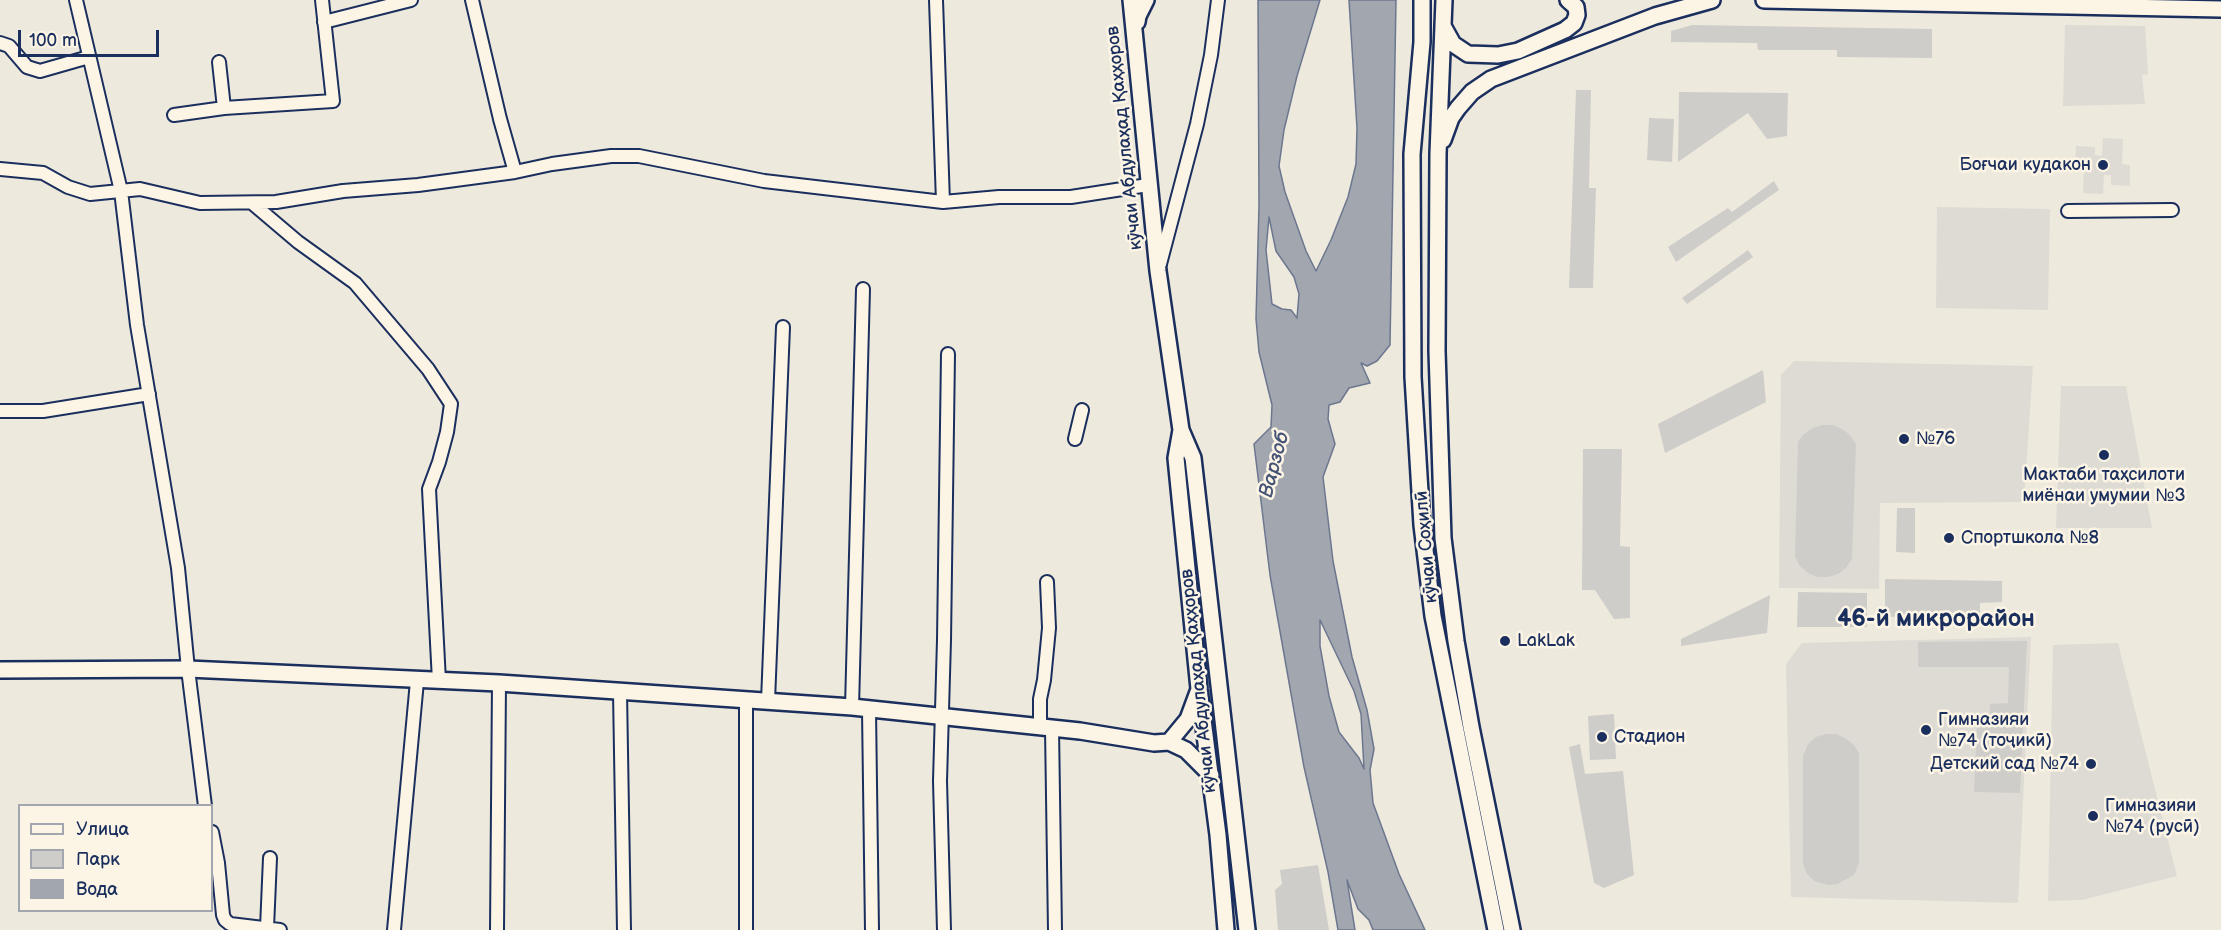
<!DOCTYPE html>
<meta charset="utf-8">
<style>
body{margin:0}
#map{position:relative;width:2221px;height:930px;overflow:hidden;background:#eee9dd;font-family:"Balsamiq Sans",sans-serif}
canvas{display:block}
.legend{position:absolute;left:18px;top:804px;width:195px;height:108px;box-sizing:border-box;background:#fcf5e5;border:2px solid #a2a6af;margin:0;padding:8px 10px;list-style:none;font-size:18px;color:#1b2f5e}
.legend li{display:flex;align-items:center;gap:12px;height:30px}
.legend b{width:30px;border:2px solid #a2a6af}
.scale{position:absolute;left:18px;top:30px;width:141px;height:27px;box-sizing:border-box;border:3px solid #1b2f5e;border-top:0;padding-left:8px;font-size:18px;line-height:21px;white-space:nowrap;color:#1b2f5e;-webkit-text-stroke:4px #fcf5e5;paint-order:stroke}
</style>
<div id="map">
<canvas width="2221" height="930"></canvas>
<ul class="legend">
<li><b style="height:8px;background:#fcf5e5"></b>Улица</li>
<li><b style="height:16px;background:#cfcdca"></b>Парк</li>
<li><b style="height:16px;background:#a2a7af"></b>Вода</li>
</ul>
<div class="scale">100 m</div>
</div>
<script>
const g = document.querySelector('canvas').getContext('2d');
g.lineJoin = 'round';
function fill(path, color) { g.fillStyle = color; g.fill(path, 'evenodd'); }
const shape = rows => new Path2D(rows.map(r => 'M' + r).join(''));
function trace(path, color, width, dash) { g.strokeStyle = color; g.lineWidth = width; g.lineCap = dash ? 'butt' : 'round'; g.setLineDash(dash || []); g.stroke(path); }
function write(font, color, halo, rows, align = 'center') {
  g.font = font + ' "Balsamiq Sans",sans-serif'; g.lineWidth = 5; g.setLineDash([]); g.textBaseline = 'middle'; g.strokeStyle = halo; g.fillStyle = color; for (const [text, x, y, turn = 0] of rows) {
    g.save(); g.translate(x, y); g.rotate((+turn || 0) * Math.PI / 180); g.textAlign = isNaN(turn) ? turn : align; if (halo) g.strokeText(text, 0, 0); g.fillText(text, 0, 0); g.restore();
  }
}
fill(shape([
 [2065,25,2145,26,2148,74,2142,75,2145,104,2063,106],
 [2103,138,2123,139,2122,164,2130,165,2130,186,2111,185,2111,175,2104,175,2103,194,2083,193,2084,167,2075,166,2076,146,2095,147,2095,155,2102,156],
 [1937,207,2050,209,2048,310,1936,308],
 [1794,361,2033,366,2024,502,1880,503,1879,589,1779,588,1781,375],
 [2061,386,2126,386,2152,528,2056,528],
 [2031,637,2018,903,1791,897,1786,664,1802,643],
 [2118,643,2177,876,2082,900,2048,901,2053,645]
]), '#dedbd4');
fill(shape([
 [1692,25,1932,29,1932,58,1837,57,1837,50,1758,50,1757,43,1671,42,1671,31],
 [1576,90,1591,90,1589,188,1596,188,1593,288,1569,288],
 [1679,92,1788,93,1787,136,1767,139,1748,113,1678,162],
 [1649,118,1674,119,1672,162,1647,160],
 [1774,181,1779,190,1676,262,1668,247,1728,208,1732,212],
 [1748,250,1753,257,1687,304,1682,298],
 [1763,370,1766,402,1665,453,1658,424],
 [1822,425,1833,425,1842,429,1850,435,1856,444,1852,559,1846,568,1838,574,1828,577,1818,577,1808,573,1800,566,1795,557,1798,442,1804,434,1813,428],
 [1583,449,1622,449,1620,546,1630,547,1630,618,1614,619,1595,590,1582,590],
 [1897,508,1915,508,1915,553,1896,552],
 [1885,579,2002,581,2002,602,1980,603,1980,615,1885,617],
 [1798,592,1867,593,1867,627,1797,627],
 [1770,595,1767,633,1681,646,1681,639],
 [2027,641,2020,793,1974,792,1977,723,1989,723,1990,704,2008,703,2009,667,1918,667,1918,642],
 [1614,714,1616,759,1590,760,1588,716],
 [1826,734,1836,734,1845,738,1853,744,1859,753,1859,863,1854,875,1837,884,1828,885,1814,881,1807,874,1803,864,1803,756,1808,744,1816,737],
 [1580,744,1585,774,1623,771,1634,875,1604,888,1594,883,1569,747],
 [1318,865,1329,930,1278,930,1275,890,1282,884,1280,870]
]), '#cfcdca');
const water = shape([
 [1258,0,1320,0,1297,76,1284,130,1279,166,1285,192,1306,251,1316,271,1331,240,1348,197,1356,164,1357,128,1349,0,1396,0,1390,345,1377,361,1367,366,1361,363,1370,383,1349,388,1340,402,1329,405,1328,419,1335,444,1323,477,1333,561,1352,657,1367,710,1374,749,1370,770,1373,803,1399,874,1425,930,1373,930,1369,920,1358,909,1347,880,1355,930,1338,930,1328,872,1304,767,1270,575,1254,444,1271,427,1272,405,1259,352,1256,319,1259,206,1258,0],
 [1269,217,1276,251,1294,277,1299,294,1297,318,1291,310,1282,309,1272,304,1266,250,1269,217],
 [1320,620,1354,691,1361,714,1364,769,1359,758,1339,732,1329,696,1320,646,1320,620]
]);
fill(water, '#a2a7af');
trace(water, '#6c778f', 1.5);
const minor = shape([
 [76,0,121,191,137,325,178,568,188,669,205,806],
 [936,0,943,202],
 [324,22,411,0],
 [0,43,9,46,27,67,40,71,89,57],
 [219,62,224,108],
 [174,115,224,108,333,101,322,0],
 [0,169,43,173,68,187,90,194,140,189,200,203,276,202,343,191,418,185,515,172,500,119,472,0],
 [515,172,552,164,611,156,639,156,764,181,943,202,999,197,1071,197,1148,185],
 [252,203,298,242,355,283,428,369,451,404,447,432,439,462,429,489,439,681],
 [2068,211,2172,210],
 [1160,264,1197,124,1211,55,1218,0],
 [0,411,43,411,149,394],
 [1075,439,1082,410],
 [620,692,624,930],
 [746,700,746,930],
 [768,701,783,327],
 [852,707,863,289],
 [869,710,872,930],
 [1040,727,1040,699,1044,680,1049,628,1047,582],
 [1052,728,1055,930],
 [212,832,218,863,223,915,225,920,230,924,280,930],
 [267,928,270,858],
 [394,930,417,681],
 [497,930,499,683],
 [944,930,940,781,944,640,948,354]
]);
const major = shape([
 [1131,0,1158,271,1181,430,1193,458,1247,930],
 [1422,0,1422,42,1412,154,1413,377,1422,525,1433,616,1496,930],
 [1444,0,1438,154,1437,351,1443,538,1456,641,1471,727,1512,930],
 [1764,0,2221,9],
 [1137,22,1138,16,1146,0],
 [1443,26,1453,44,1468,54,1498,55,1518,51,1565,30,1574,23,1577,15,1576,7,1568,0],
 [1443,140,1451,118,1458,108,1472,92,1491,79,1655,16,1712,0],
 [1181,430,1176,458,1199,689,1218,835,1226,930],
 [0,670,188,669,499,683,852,707,1080,731,1154,743,1169,742,1186,750,1211,775],
 [1169,742,1188,719,1198,692]
]);
trace(minor, '#1b2f5e', 16);
trace(major, '#1b2f5e', 20);
trace(minor, '#fcf5e5', 12);
trace(major, '#fcf5e5', 15);
for (const [x, y, r, color] of [
 [2103,165,6,"#1b2f5e"],
 [1904,439,6,"#1b2f5e"],
 [2104,455,6,"#1b2f5e"],
 [1949,538,6,"#1b2f5e"],
 [1505,641,6,"#1b2f5e"],
 [1926,730,6,"#1b2f5e"],
 [1602,737,6,"#1b2f5e"],
 [2091,764,6,"#1b2f5e"],
 [2093,816,6,"#1b2f5e"]
]) { const dot = new Path2D(); dot.arc(x, y, r, 0, 2 * Math.PI); g.fillStyle = color; g.fill(dot); trace(dot, '#fcf5e5', 2); }
write('18px', '#1b2f5e', '#fcf5e5', [
 ["кӯчаи Абдулаҳад Қаҳҳоров",1125,138,-96],
 ["кӯчаи Соҳилӣ",1427,547,-95],
 ["кӯчаи Абдулаҳад Қаҳҳоров",1199,681,-96]
]);
write('18px', '#1b2f5e', '#fcf5e5', [
 ["Боғчаи кудакон",2091,165,"right"],
 ["№76",1916,439],
 ["Мактаби таҳсилоти",2104,475,"center"],
 ["миёнаи умумии №3",2104,496,"center"],
 ["Спортшкола №8",1961,538],
 ["LakLak",1517,641],
 ["Гимназияи",1938,720],
 ["№74 (тоҷикӣ)",1938,741],
 ["Стадион",1614,737],
 ["Детский сад №74",2079,764,"right"],
 ["Гимназияи",2105,806],
 ["№74 (русӣ)",2105,827]
], 'left');
write('italic 20px', '#445376', '#fcf5e5', [
 ["Варзоб",1275,465,-75]
]);
write('bold 24px', '#1b2f5e', '#fcf5e5', [
 ["46-й микрорайон",1936,620]
]);
</script>
